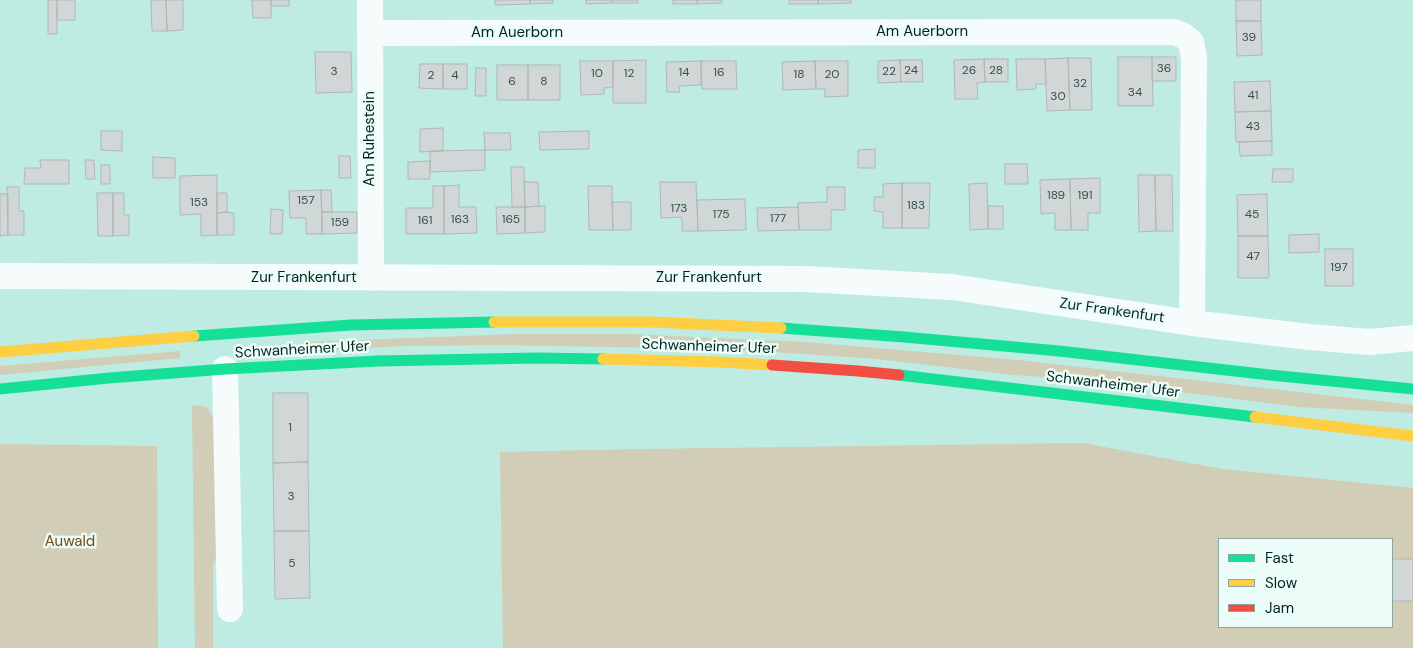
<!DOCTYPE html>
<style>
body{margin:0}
#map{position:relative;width:1413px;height:648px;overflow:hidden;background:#beebe2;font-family:"DM Sans",sans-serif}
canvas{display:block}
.legend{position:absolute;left:1218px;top:538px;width:175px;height:90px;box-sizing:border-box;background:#ecfcf8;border:1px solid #8ea6a1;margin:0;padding:6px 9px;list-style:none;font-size:15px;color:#00241f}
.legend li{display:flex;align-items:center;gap:10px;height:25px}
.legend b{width:25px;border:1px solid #8ea6a1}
</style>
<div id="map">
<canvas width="1413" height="648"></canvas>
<ul class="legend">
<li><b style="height:6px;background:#16e098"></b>Fast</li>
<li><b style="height:6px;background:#ffcf43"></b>Slow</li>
<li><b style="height:6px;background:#f24e42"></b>Jam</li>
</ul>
</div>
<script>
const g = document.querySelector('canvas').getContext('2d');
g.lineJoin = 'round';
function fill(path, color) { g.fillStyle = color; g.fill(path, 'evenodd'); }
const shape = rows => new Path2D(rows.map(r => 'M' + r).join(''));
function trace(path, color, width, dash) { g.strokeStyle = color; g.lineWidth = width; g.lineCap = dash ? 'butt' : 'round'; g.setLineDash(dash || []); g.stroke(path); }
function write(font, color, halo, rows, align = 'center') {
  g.font = font + ' "DM Sans",sans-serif'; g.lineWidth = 5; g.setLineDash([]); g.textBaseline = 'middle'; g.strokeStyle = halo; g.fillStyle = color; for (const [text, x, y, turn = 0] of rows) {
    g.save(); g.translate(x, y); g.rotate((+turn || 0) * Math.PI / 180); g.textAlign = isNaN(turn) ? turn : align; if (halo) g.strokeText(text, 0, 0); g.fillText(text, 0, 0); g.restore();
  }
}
fill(shape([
 [517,334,627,334,805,342,1018,360,1413,405,1413,413,1298,407,1086,380,1014,375,877,359,760,351,723,349,499,345,401,346,307,351,306,342],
 [180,351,180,358,0,375,0,366],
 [192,405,207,407,221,433,226,535,213,564,213,648,195,648],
 [1083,443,1222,469,1413,488,1413,648,503,648,500,452,642,449],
 [1219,539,1392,539,1392,627,1219,627],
 [0,444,157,446,158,648,0,648]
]), '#d1cdb6');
const building = shape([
 [48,0,57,0,57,34,48,34,48,0],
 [57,0,75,0,75,20,57,20,57,0],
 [151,0,166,0,167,31,152,31,151,0],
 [166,0,183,0,183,30,167,31,166,0],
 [252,0,271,0,271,18,253,18,252,0],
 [271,0,289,0,289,6,271,6,271,0],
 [495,0,530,0,530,4,495,5,495,0],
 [530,0,553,0,553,3,530,4,530,0],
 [586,0,612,0,612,3,586,4,586,0],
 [612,0,638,0,638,3,612,3,612,0],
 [673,0,697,0,697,4,673,4,673,0],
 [697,0,722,0,722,3,697,4,697,0],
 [789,0,818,0,818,4,789,4,789,0],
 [818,0,851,0,851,3,818,4,818,0],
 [1236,0,1261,0,1261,21,1236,21,1236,0],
 [1236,21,1261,21,1262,55,1237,56,1236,21],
 [315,52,351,52,352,92,316,93,315,52],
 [1118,57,1152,57,1153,106,1118,106,1118,57],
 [1152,57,1176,57,1176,81,1152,81,1152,57],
 [1068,58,1070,110,1047,111,1045,59,1068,58],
 [1068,58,1091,58,1092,110,1070,110,1068,58],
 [984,59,1008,59,1008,82,985,82,984,59],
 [984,59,985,82,977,83,978,99,955,99,954,60,984,59],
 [1016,59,1045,59,1046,84,1036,84,1036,89,1017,90,1016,59],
 [646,60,646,103,613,103,613,61,646,60],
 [900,60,901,82,878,83,878,61,900,60],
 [900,60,922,60,923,82,901,82,900,60],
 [580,61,613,61,613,87,604,88,604,94,581,95,580,61],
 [701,61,701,85,679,86,680,92,667,92,666,62,701,61],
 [701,61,736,61,737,89,702,89,701,61],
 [815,61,816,89,783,90,782,62,815,61],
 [815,61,848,61,848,96,825,97,825,89,816,89,815,61],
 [420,64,443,64,443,89,419,88,420,64],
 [443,64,467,64,467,89,443,89,443,64],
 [497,65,528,65,528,100,497,100,497,65],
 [528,65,560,65,560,100,528,100,528,65],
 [476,68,486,68,486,96,475,96,476,68],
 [1270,81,1271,111,1235,112,1234,82,1270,81],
 [1271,111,1272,141,1236,142,1235,112,1271,111],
 [443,128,443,151,420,152,420,129,443,128],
 [101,131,122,131,122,151,101,150,101,131],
 [589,131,589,149,540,150,539,132,589,131],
 [484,133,510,133,511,150,485,150,484,133],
 [1272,141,1272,155,1240,156,1239,142,1272,141],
 [875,149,875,168,858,168,858,150,875,149],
 [485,150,485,170,430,172,430,151,485,150],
 [339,156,350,156,351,178,339,178,339,156],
 [153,157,175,158,175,178,153,178,153,157],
 [40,160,69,160,69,184,24,184,25,168,41,168,40,160],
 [85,160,94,160,95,179,86,179,85,160],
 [430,161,430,179,408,179,408,162,430,161],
 [1005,164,1027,164,1028,184,1005,184,1005,164],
 [101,165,110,165,110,184,101,184,101,165],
 [511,167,524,167,525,207,512,207,511,167],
 [1273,169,1293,169,1293,182,1272,182,1273,169],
 [217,175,217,235,201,236,201,214,180,215,180,176,217,175],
 [1138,175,1155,175,1156,231,1139,232,1138,175],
 [1155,175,1172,175,1173,231,1156,231,1155,175],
 [1100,178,1100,213,1088,213,1088,230,1071,230,1070,179,1100,178],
 [1070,179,1071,230,1055,230,1055,213,1041,214,1040,180,1070,179],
 [524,182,538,182,539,206,525,207,524,182],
 [660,182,696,182,698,231,682,231,682,217,661,218,660,182],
 [902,183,902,228,883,228,883,212,874,211,874,197,883,197,883,184,902,183],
 [902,183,930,183,929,228,902,228,902,183],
 [987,183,988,229,970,230,969,184,987,183],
 [459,185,459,207,476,207,477,233,444,234,444,186,459,185],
 [433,186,444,186,444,234,406,234,406,208,433,208,433,186],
 [588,186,612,186,613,230,589,230,588,186],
 [7,187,19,187,19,211,24,211,24,235,8,235,7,187],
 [827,187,845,187,845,210,831,210,831,230,799,230,798,203,827,202,827,187],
 [321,190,322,234,306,234,306,218,290,218,289,191,321,190],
 [321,190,331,190,332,212,322,212,321,190],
 [97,193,113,193,113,236,98,236,97,193],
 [113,193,124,193,124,215,129,215,129,235,113,236,113,193],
 [217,193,227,193,227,212,217,213,217,193],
 [0,194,8,194,8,235,0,236,0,194],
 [1267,194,1268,236,1238,236,1237,195,1267,194],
 [745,199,746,230,698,231,697,200,745,199],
 [612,202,631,202,631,230,613,230,612,202],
 [545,206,545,232,525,233,525,207,545,206],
 [988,206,1003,206,1003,229,988,229,988,206],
 [496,207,525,207,525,233,497,234,496,207],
 [798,207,799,230,758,231,757,208,798,207],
 [271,209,283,210,282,234,270,234,271,209],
 [227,212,234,213,234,235,217,235,217,213,227,212],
 [322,212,357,212,357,233,322,234,322,212],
 [1319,234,1319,252,1289,253,1289,235,1319,234],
 [1238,236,1268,236,1269,278,1238,278,1238,236],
 [1325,249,1353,249,1353,286,1325,286,1325,249],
 [273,393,308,393,308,462,273,463,273,393],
 [308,462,309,531,274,531,273,463,308,462],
 [274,531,309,531,310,598,275,599,274,531],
 [1392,559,1413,559,1413,601,1392,601,1392,559]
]);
fill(building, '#d1d7d7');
trace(building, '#b0b7b7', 1);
trace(shape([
 [370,0,371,278],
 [370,33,1174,32,1184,36,1191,42,1194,58,1192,323],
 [0,276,805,279,952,287,1192,323,1309,337,1369,342,1413,338],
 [225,369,230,609]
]), '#f5fcfb', 26);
trace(shape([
 [781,328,904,337,1059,351,1270,375,1413,389],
 [194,336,351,325,494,322],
 [899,375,1255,417],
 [0,389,109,378,225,369,378,361,537,358,603,359]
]), '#16e098', 11);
trace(shape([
 [494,322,652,322,781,328],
 [0,352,194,336],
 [603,359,720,362,772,365],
 [1255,417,1413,436]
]), '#ffcf43', 11);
trace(shape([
 [772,365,858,371,899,375]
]), '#f24e42', 11);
write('12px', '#34514d', null, [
 ["39",1249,38],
 ["36",1164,69],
 ["24",911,71],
 ["26",969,71],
 ["28",996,71],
 ["3",334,72],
 ["22",889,72],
 ["14",684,73],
 ["16",719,73],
 ["10",597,74],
 ["12",629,74],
 ["18",799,75],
 ["20",832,75],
 ["2",431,76],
 ["4",455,76],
 ["6",512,82],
 ["8",544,82],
 ["32",1080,84],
 ["34",1135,93],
 ["41",1253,96],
 ["30",1058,97],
 ["43",1253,127],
 ["189",1056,196],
 ["191",1085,196],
 ["157",306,201],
 ["153",199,203],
 ["183",916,206],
 ["173",679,209],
 ["175",721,215],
 ["45",1252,215],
 ["177",778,219],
 ["163",460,220],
 ["165",511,220],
 ["161",425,221],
 ["159",340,223],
 ["47",1253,257],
 ["197",1339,268],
 ["1",290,428],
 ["3",291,497],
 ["5",292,564]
]);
write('15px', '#00241f', '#ecfcf8', [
 ["Am Auerborn",922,32],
 ["Am Auerborn",517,33],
 ["Am Ruhestein",370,139,-90],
 ["Zur Frankenfurt",304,278],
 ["Zur Frankenfurt",709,278],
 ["Zur Frankenfurt",1112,311,8],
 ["Schwanheimer Ufer",709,347,2],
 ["Schwanheimer Ufer",302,350,-3],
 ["Schwanheimer Ufer",1113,385,7]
]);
write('15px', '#794817', '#ecfcf8', [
 ["Auwald",70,542]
]);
</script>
